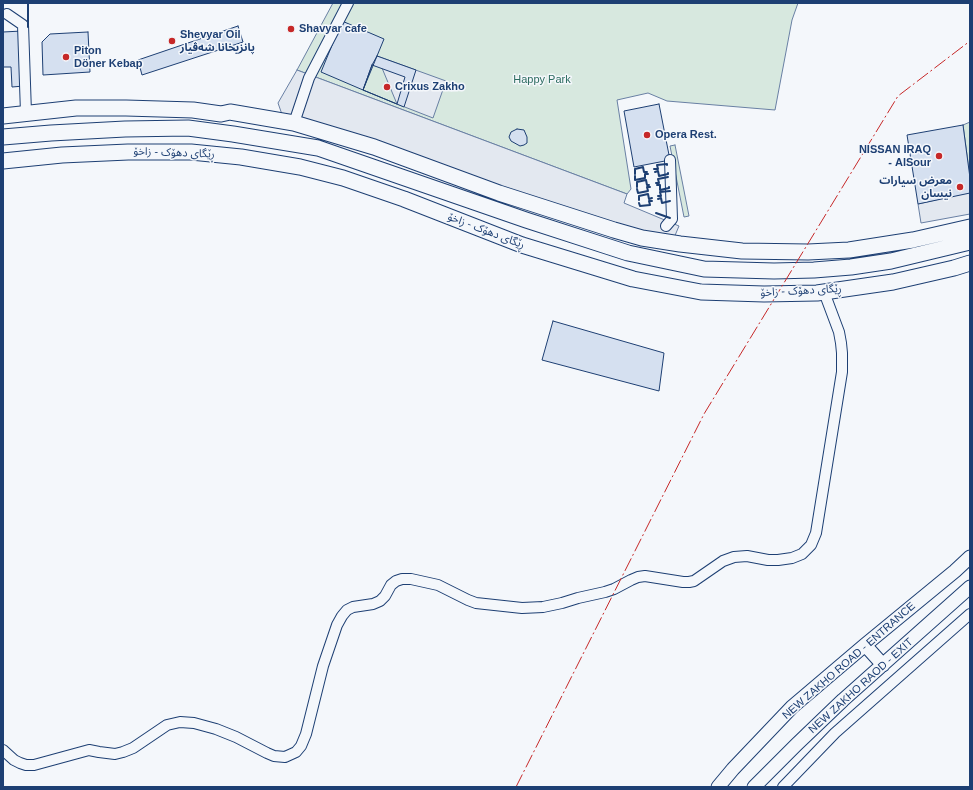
<!DOCTYPE html>
<meta charset="utf-8">
<style>
body{margin:0}
#map{position:relative;width:973px;height:790px;overflow:hidden;background:#f4f7fb;font-family:Arial,sans-serif}
canvas{display:block}
.frame{position:absolute;inset:0;border:4px solid #1d3f73;pointer-events:none}
</style>
<div id="map">
<canvas width="973" height="790"></canvas>
<div class="frame"></div>
</div>
<script>
const g = document.querySelector('canvas').getContext('2d');
g.lineJoin = 'round';
function fill(path, color) { g.fillStyle = color; g.fill(path, 'evenodd'); }
const shape = rows => new Path2D(rows.map(r => 'M' + r).join(''));
function trace(path, color, width, dash) { g.strokeStyle = color; g.lineWidth = width; g.lineCap = dash ? 'butt' : 'round'; g.setLineDash(dash || []); g.stroke(path); }
function write(font, color, halo, rows, align = 'center') {
  g.font = font + ' Arial,"Noto Sans Arabic",sans-serif'; g.lineWidth = 3; g.setLineDash([]); g.textBaseline = 'middle'; g.strokeStyle = halo; g.fillStyle = color; for (const [text, x, y, turn = 0] of rows) {
    g.save(); g.translate(x, y); g.rotate((+turn || 0) * Math.PI / 180); g.textAlign = isNaN(turn) ? turn : align; if (halo) g.strokeText(text, 0, 0); g.fillText(text, 0, 0); g.restore();
  }
}
const green = shape([
 [333,3,798,3,792,20,775,110,667,101,648,93,617,100,631,189,627,194,297,70,333,3],
 [970,122,970,178,963,125,970,122],
 [675,145,689,216,684,217,670,146,675,145]
]);
fill(green, '#d7e8df');
trace(green, '#687fa3', 1);
const parking = shape([
 [377,56,446,81,433,118,397,104,377,56],
 [297,70,627,194,624,203,679,226,671,245,285,123,278,103,297,70],
 [970,192,970,214,921,223,918,204,970,192]
]);
fill(parking, '#e3e8f0');
trace(parking, '#687fa3', 1);
const building = shape([
 [342,21,384,39,363,90,321,72,342,21],
 [238,26,243,42,142,75,138,60,238,26],
 [22,31,24,86,12,87,11,67,3,67,3,32,22,31],
 [88,32,90,72,43,75,42,42,50,34,88,32],
 [377,56,416,70,404,107,363,90,372,65,377,56],
 [372,65,405,77,397,104,363,90,372,65],
 [659,104,670,160,634,167,624,111,659,104],
 [963,125,970,178,970,193,918,204,907,135,963,125],
 [517,129,524,130,527,137,527,143,524,145,520,146,511,141,509,137,511,132,517,129],
 [553,321,664,353,659,391,542,360,553,321]
]);
fill(building, '#d5e0f0');
trace(building, '#1d3f73', 1);
const minor = shape([
 [7,14,23,25,26,113],
 [294,123,309,78,348,3],
 [666,226,672,219,670,160],
 [3,750,14,760,20,763,26,765,34,765,89,750,99,752,115,754,123,752,133,748,167,725,180,722,194,723,216,729,236,737,267,753,274,756,285,757,296,752,301,746,306,734,323,666,337,625,342,616,347,610,353,607,373,604,380,601,385,596,391,585,396,581,402,579,411,579,438,585,468,600,476,603,522,608,543,607,562,603,578,598,605,592,614,589,631,580,638,577,645,576,683,582,689,582,694,581,723,561,734,557,747,556,768,560,778,560,792,558,802,554,811,545,816,533,842,372,842,353,841,343,839,332,824,292],
 [783,787,835,733,970,614]
]);
const major = shape([
 [865,645,883,665],
 [718,787,733,769,792,707,865,645,955,571,970,557],
 [754,787,796,745,843,700,970,587]
]);
const highway = shape([
 [3,116,76,108,126,108,193,110,221,114,230,112,294,123,374,147,499,193,614,230,642,238,680,244,742,251,808,252,849,250,913,240,970,227],
 [3,137,51,133,125,129,188,128,233,134,318,148,526,220,628,253,704,269,774,271,814,270,851,267,891,261,970,242],
 [3,161,62,155,128,152,191,152,241,157,300,167,343,178,404,199,522,245,633,279,701,292,764,294,817,293,893,282,954,268,970,263]
]);
trace(minor, '#1d3f73', 12);
trace(major, '#1d3f73', 15);
trace(highway, '#1d3f73', 17);
trace(minor, '#f4f7fb', 10);
trace(major, '#f4f7fb', 13);
trace(highway, '#f4f7fb', 15);
trace(shape([
 [28,3,28,27],
 [654,169,658,169,657,165,667,164,667,165],
 [655,172,658,171,659,176,668,174,668,173],
 [635,174,635,169,643,167,644,172,647,172],
 [635,176,635,180,645,178,645,174,648,174],
 [656,183,659,183,658,179,668,177],
 [657,185,660,185,660,190,669,188,669,187],
 [637,187,637,182,646,180,647,185,649,185],
 [637,189,638,193,648,191,647,187,650,187],
 [658,196,661,196,660,192,670,191],
 [658,199,661,198,662,203,670,201],
 [639,200,639,196,648,194,649,199,652,198],
 [639,203,640,206,650,205,649,201,652,201],
 [656,213,670,218]
]), '#1d3f73', 2);
trace(shape([
 [516,787,704,414,898,96,970,41]
]), '#c62828', 1, [14, 3, 2, 3]);
for (const [x, y, r, color] of [
 [291,29,4,"#c62828"],
 [172,41,4,"#c62828"],
 [66,57,4,"#c62828"],
 [387,87,4,"#c62828"],
 [647,135,4,"#c62828"],
 [939,156,4,"#c62828"],
 [960,187,4,"#c62828"]
]) { const dot = new Path2D(); dot.arc(x, y, r, 0, 2 * Math.PI); g.fillStyle = color; g.fill(dot); trace(dot, '#f4f7fb', 1.5); }
write('bold 11px', '#1d3f73', '#f4f7fb', [
 ["Shavyar cafe",299,29],
 ["Shevyar Oil",180,35],
 ["پانزيخانا شەڤيار",180,48],
 ["Piton",74,51],
 ["Döner Kebap",74,64],
 ["Crixus Zakho",395,87],
 ["Opera Rest.",655,135],
 ["NISSAN IRAQ",931,150,"right"],
 ["- AlSour",931,163,"right"],
 ["معرض سيارات",952,181,"right"],
 ["نيسان",952,194,"right"]
], 'left');
write('11px', '#2c6c60', '#f4f7fb', [
 ["Happy Park",542,80]
]);
write('11px', '#1d3f73', '#f4f7fb', [
 ["ڕێگای دهۆک - زاخۆ",174,153,2],
 ["ڕێگای دهۆک - زاخۆ",486,231,21],
 ["ڕێگای دهۆک - زاخۆ",801,291,-3],
 ["NEW ZAKHO ROAD - ENTRANCE",849,661,-41],
 ["NEW ZAKHO RAOD - EXIT",861,686,-42]
]);
</script>
